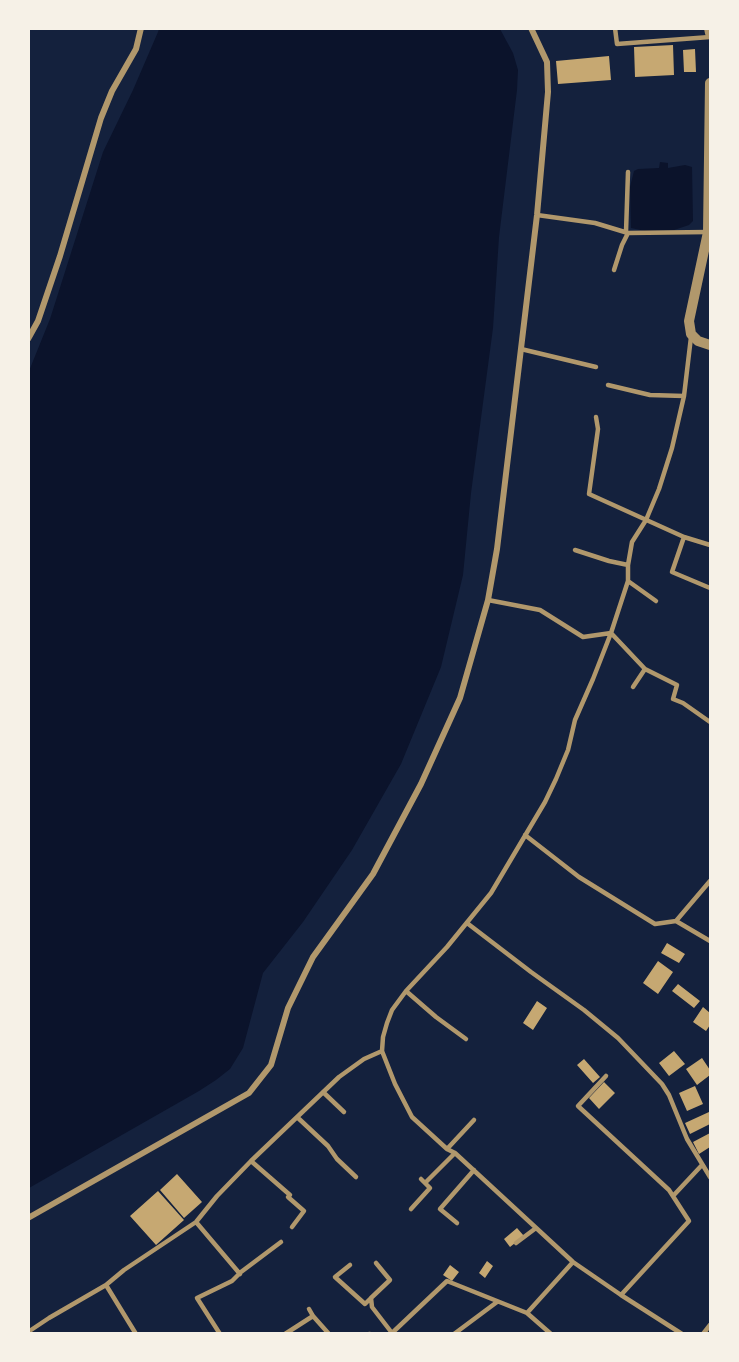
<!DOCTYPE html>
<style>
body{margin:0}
#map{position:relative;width:739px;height:1362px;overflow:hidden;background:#14213d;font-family:Roboto,sans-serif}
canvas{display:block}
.frame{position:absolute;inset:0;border:30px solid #f6f1e7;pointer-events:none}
</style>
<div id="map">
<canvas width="739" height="1362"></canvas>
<div class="frame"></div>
</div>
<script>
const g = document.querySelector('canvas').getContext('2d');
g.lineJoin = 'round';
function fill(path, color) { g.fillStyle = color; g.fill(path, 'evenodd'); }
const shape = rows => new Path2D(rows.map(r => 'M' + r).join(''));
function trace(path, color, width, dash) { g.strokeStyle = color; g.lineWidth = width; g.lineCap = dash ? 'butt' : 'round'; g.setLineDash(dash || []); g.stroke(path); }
fill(shape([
 [159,29,500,29,513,53,518,70,517,90,499,237,493,328,471,493,463,575,441,667,401,764,352,850,303,922,263,973,243,1048,230,1069,216,1080,199,1091,29,1188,29,371,50,319,103,152,133,90,158,32],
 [660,162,668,163,668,168,685,165,692,167,693,221,689,225,674,230,645,231,631,228,630,187,634,171,638,169,659,168]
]), '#0b132b');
fill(shape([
 [673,45,674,75,635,77,634,47],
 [695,49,696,72,684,72,683,50],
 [609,56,611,80,558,84,556,61],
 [667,943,685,954,679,963,661,953],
 [658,961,673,972,658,994,643,983],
 [678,984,700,1001,694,1008,672,991],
 [537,1001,547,1008,533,1030,523,1023],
 [703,1007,710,1013,710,1025,706,1031,693,1022],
 [674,1051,685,1064,669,1076,659,1063],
 [702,1058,710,1070,710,1075,697,1085,686,1069],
 [584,1059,600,1077,593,1083,577,1065],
 [604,1082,615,1093,599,1109,589,1098],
 [695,1086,703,1104,687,1111,679,1093],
 [709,1112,710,1115,710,1124,690,1134,685,1123],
 [710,1133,710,1147,699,1154,693,1142],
 [177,1174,202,1202,184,1218,160,1190],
 [158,1191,184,1220,156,1245,130,1216],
 [517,1228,524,1236,510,1247,504,1239],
 [487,1261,493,1266,485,1278,479,1273],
 [450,1265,459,1272,452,1281,443,1275]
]), '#c6a872');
trace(shape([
 [615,28,617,44,710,37],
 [537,215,595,223,628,233,708,232],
 [626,232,628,172],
 [614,270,622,245,628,233],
 [521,349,596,367],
 [608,385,650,395,684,396],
 [596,417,598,429,589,494,684,537,710,545],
 [684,537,672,572,710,588],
 [575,550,609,561,628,565],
 [628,581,656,601],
 [488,600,540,610,583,637,611,633,645,669,677,685,673,699,683,703,710,722],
 [633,687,645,669],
 [525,835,579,877,655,924,676,921,710,941],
 [676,921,710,881],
 [467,923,531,972,584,1010,618,1038,662,1084,669,1095,687,1139,710,1177],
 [406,991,436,1017,466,1039],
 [382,1051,395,1084,412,1117,447,1149,455,1153,573,1262,621,1295,682,1334],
 [606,1076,578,1106,669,1190,689,1221,621,1295],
 [323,1092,344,1112],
 [297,1117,328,1146,337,1159,356,1177],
 [447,1149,474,1120],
 [251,1161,290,1195,288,1197,304,1211,292,1227],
 [425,1183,455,1153],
 [673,1196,702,1165],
 [411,1209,430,1188,421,1179],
 [196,1222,240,1274],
 [457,1223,440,1209,474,1170],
 [516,1243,536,1228],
 [376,1263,390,1280,371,1298,372,1307,392,1333],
 [350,1265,335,1277,365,1304,371,1298],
 [106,1285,136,1334],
 [309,1309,313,1316,329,1334],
 [527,1313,573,1262],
 [28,1332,49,1318,106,1285,124,1270,196,1222,217,1196,251,1161,339,1077,364,1059,382,1051,383,1037,387,1023,392,1010,406,991,447,947,491,893,545,802,556,779,568,750,575,720,593,679,611,633,628,581,628,565,632,542,646,520,659,489,672,448,684,396,691,337],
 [220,1334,197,1298,232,1281,241,1272,281,1242],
 [285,1334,313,1316],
 [369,1334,370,1334],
 [391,1334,447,1281,527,1313,551,1334],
 [454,1334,497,1302],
 [703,1334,710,1325]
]), '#b1986c', 4.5);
trace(shape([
 [28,339,38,321,60,256,101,118,112,91,136,49,141,28],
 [28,1218,249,1093,271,1065,288,1008,313,957,373,874,421,784,460,698,488,600,497,549,537,215,548,92,547,62,531,28]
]), '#b1986c', 6);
trace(shape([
 [709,28,710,33],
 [710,83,708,232,689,321,691,334,698,341,710,345]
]), '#b1986c', 10);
</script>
